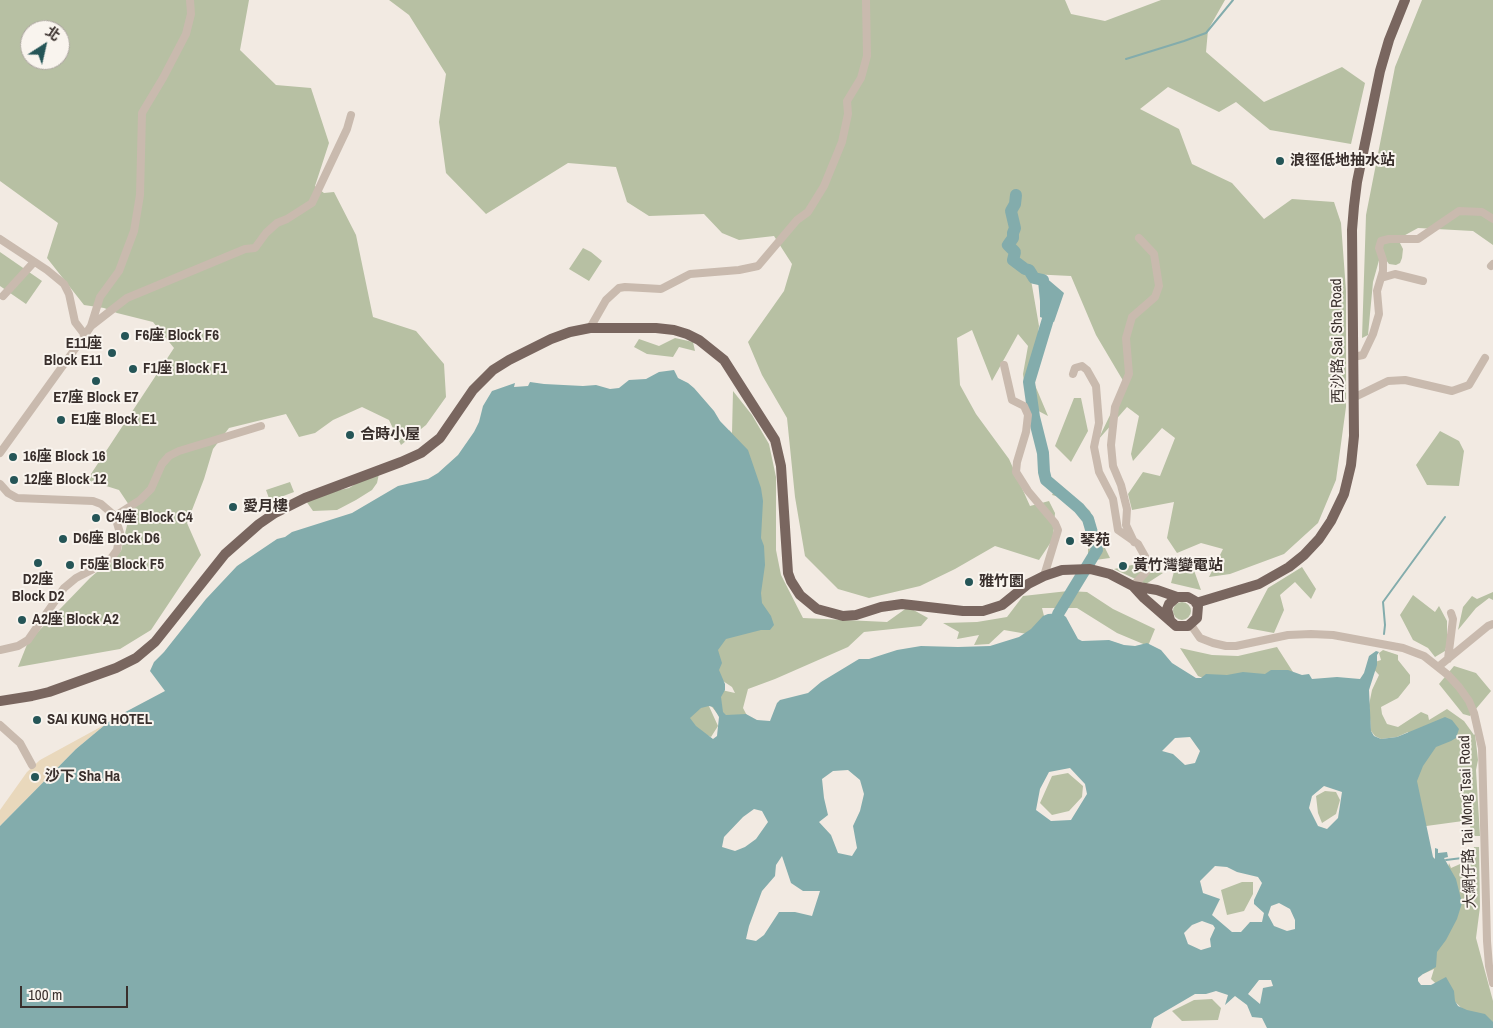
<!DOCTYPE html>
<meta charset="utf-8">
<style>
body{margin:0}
#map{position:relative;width:1493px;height:1028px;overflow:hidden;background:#f2eae2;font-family:"Archivo Narrow","Noto Sans TC",sans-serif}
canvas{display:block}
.north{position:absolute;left:20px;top:20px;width:50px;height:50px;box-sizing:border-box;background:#f9f4ee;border:1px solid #aca5a0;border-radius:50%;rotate:35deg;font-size:14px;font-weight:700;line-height:20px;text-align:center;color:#392f2c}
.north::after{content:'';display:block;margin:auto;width:18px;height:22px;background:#255557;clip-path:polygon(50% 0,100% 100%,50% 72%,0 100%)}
.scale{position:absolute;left:20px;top:986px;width:108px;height:22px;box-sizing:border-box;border:2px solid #392f2c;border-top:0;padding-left:6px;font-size:15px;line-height:18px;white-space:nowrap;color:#392f2c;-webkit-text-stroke:4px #f9f4ee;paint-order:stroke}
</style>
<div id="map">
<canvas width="1493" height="1028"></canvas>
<div class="north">北</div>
<div class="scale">100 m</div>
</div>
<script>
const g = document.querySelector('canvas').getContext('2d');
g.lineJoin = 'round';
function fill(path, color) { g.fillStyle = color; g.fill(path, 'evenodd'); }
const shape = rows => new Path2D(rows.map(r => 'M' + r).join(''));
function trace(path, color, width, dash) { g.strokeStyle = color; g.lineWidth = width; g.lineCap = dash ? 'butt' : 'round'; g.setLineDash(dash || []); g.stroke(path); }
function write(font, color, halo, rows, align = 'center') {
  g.font = font + ' "Archivo Narrow","Noto Sans TC",sans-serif'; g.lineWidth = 4; g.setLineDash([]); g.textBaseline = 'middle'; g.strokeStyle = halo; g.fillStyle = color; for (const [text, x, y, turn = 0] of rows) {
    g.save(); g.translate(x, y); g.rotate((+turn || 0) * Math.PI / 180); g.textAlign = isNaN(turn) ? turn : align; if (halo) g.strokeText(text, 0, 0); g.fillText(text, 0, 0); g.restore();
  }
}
fill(shape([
 [0,0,249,0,240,50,276,85,311,88,329,143,315,186,324,193,334,192,356,235,373,317,416,331,444,364,446,397,426,425,401,445,389,420,362,407,333,420,315,433,299,437,286,414,229,428,213,449,204,479,187,523,201,555,151,630,120,649,18,667,28,642,90,578,121,551,131,508,119,490,87,480,174,348,153,322,117,313,104,308,84,305,47,258,58,223,0,181],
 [30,30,60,30,60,60,30,60],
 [389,0,1065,0,1071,14,1105,21,1161,0,1225,0,1208,30,1206,52,1264,102,1342,67,1365,83,1351,144,1270,130,1236,102,1219,112,1168,87,1140,109,1179,129,1192,164,1232,183,1264,219,1292,199,1334,202,1341,223,1346,291,1346,407,1336,480,1318,523,1284,554,1230,574,1209,577,1223,549,1201,543,1177,553,1167,538,1174,502,1132,510,1128,494,1143,472,1160,476,1175,438,1162,428,1133,461,1131,454,1139,416,1127,407,1098,440,1125,384,1096,335,1071,276,1030,274,1039,326,1032,378,1048,416,1027,405,1023,374,1028,346,1018,334,992,381,972,330,957,338,960,385,976,414,1009,459,1030,506,1049,501,1055,513,1053,539,1039,560,995,546,955,569,920,586,869,598,838,589,805,556,795,497,787,418,762,375,748,342,784,291,792,264,774,236,739,240,722,233,704,214,649,216,627,202,616,167,568,163,486,214,446,173,439,122,446,74,409,15],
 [1422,0,1493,0,1493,245,1473,231,1418,228,1398,239,1403,249,1402,258,1400,263,1396,265,1389,264,1381,253,1373,282,1368,335,1362,338,1366,215,1395,67],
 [583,248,591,252,602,261,589,281,569,269],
 [0,252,42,281,26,304,0,286],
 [675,338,693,342,695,351,679,347,673,357,647,354,634,347,639,339,659,346],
 [733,391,752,415,769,444,776,477,776,550,781,575,803,618,887,622,908,607,928,618,921,626,864,632,848,647,775,679,748,689,743,708,753,727,727,725,707,701,708,687,735,693,732,687,717,677,711,647,729,430,732,433],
 [1074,398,1081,398,1088,431,1071,462,1055,446],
 [1440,431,1459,441,1464,451,1459,486,1427,485,1416,465],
 [379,474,377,483,372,490,356,500,337,510,313,511,306,501,317,495,349,488,362,480],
 [290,482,294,492,270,501,266,490],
 [1058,483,1090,511,1097,532,1110,558,1088,561,1088,524,1064,498,1052,495],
 [1191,562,1201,590,1171,583,1176,564],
 [1132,565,1163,573,1146,584,1114,569],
 [1302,567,1316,589,1311,599,1295,582,1280,595,1284,610,1274,633,1247,628,1268,588],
 [1068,591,1087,592,1113,609,1155,629,1148,646,1117,633,1077,608,1042,608,1044,616,1033,635,1004,630,989,644,974,645,979,635,957,639,959,632,943,623,977,622,1007,617,1023,596],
 [1493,592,1493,600,1489,598,1476,608,1458,630,1463,607,1472,596,1477,599],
 [1413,595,1435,612,1439,606,1447,621,1447,644,1445,651,1435,657,1428,648,1413,640,1400,615],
 '1173 611a9 9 0 1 1 18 0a9 9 0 1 1-18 0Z',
 [1277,647,1293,672,1242,693,1198,676,1180,648,1212,655,1238,656],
 [1383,650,1398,655,1398,660,1410,675,1410,683,1398,698,1381,707,1382,714,1387,724,1398,727,1421,712,1428,715,1429,720,1447,709,1464,721,1474,735,1475,734,1478,760,1476,770,1480,836,1472,836,1470,826,1463,821,1419,827,1408,732,1397,737,1381,739,1375,736,1371,731,1369,705,1372,690,1379,675,1369,664,1381,660,1379,653],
 [1454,666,1476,673,1491,691,1470,716,1463,714,1439,684],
 [708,704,718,726,711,737,687,726,691,712],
 [1068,773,1083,786,1082,797,1069,811,1052,815,1040,803,1052,776],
 [1325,791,1336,792,1340,800,1336,814,1322,823,1318,813,1316,796],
 [1474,847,1479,847,1480,907,1476,938,1493,1001,1493,1028,1472,1018,1431,979,1434,969,1423,974,1449,863,1451,868,1467,861,1472,856],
 [1242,882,1253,882,1253,894,1244,911,1227,915,1221,890],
 [1212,999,1221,1008,1218,1020,1182,1021,1172,1011,1194,1000]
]), '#b7c0a3');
fill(shape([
 [106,724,76,749,0,826,0,810,27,772,40,760]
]), '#e9d8bc');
fill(shape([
 [1044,276,1064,293,1054,322,1040,317,1040,301,1038,281],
 [674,370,678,378,688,383,694,388,714,411,720,421,748,450,761,488,763,501,761,538,764,546,765,565,761,593,762,603,771,616,774,625,770,630,761,630,726,639,718,650,722,663,719,670,725,684,725,690,721,697,723,712,726,715,746,714,757,720,770,721,777,703,780,700,808,693,821,682,859,659,869,659,897,650,921,646,958,647,990,646,1019,637,1031,629,1043,616,1048,614,1061,613,1066,617,1078,639,1082,641,1109,640,1124,645,1135,646,1147,643,1161,650,1172,663,1196,678,1201,678,1206,674,1227,675,1243,672,1265,674,1271,670,1288,670,1302,675,1309,674,1312,679,1337,677,1360,679,1364,673,1369,656,1376,651,1379,652,1377,655,1377,665,1369,690,1371,731,1374,736,1381,739,1397,737,1445,717,1452,720,1459,729,1456,738,1451,741,1436,747,1423,766,1417,781,1433,857,1435,859,1435,848,1438,849,1438,853,1447,852,1448,857,1444,858,1456,879,1462,903,1457,919,1446,940,1437,952,1436,967,1423,974,1418,978,1418,981,1421,985,1431,985,1446,977,1454,991,1455,1001,1458,1006,1467,1010,1485,1014,1493,1022,1493,1028,1267,1028,1262,1018,1252,1017,1247,1005,1235,996,1225,1005,1228,995,1216,991,1206,994,1195,994,1154,1018,1151,1028,0,1028,0,826,76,749,106,724,114,718,165,691,150,671,154,662,164,652,206,599,237,566,277,539,285,537,292,532,352,513,398,486,428,479,438,473,458,455,474,432,479,422,483,406,492,391,495,390,515,383,514,387,528,386,530,382,544,384,583,386,596,385,610,389,619,388,629,380,646,379,659,372],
 [709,706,713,707,719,717,717,736,713,739,696,726,690,718,701,708],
 [1190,737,1200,751,1195,763,1185,765,1173,754,1162,751,1175,738],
 [1070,768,1085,784,1087,794,1071,820,1051,821,1036,810,1040,789,1049,772],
 [848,770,860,780,864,794,860,811,853,826,857,848,852,856,838,853,831,835,819,822,828,815,824,798,822,779,833,771],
 [1324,786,1342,792,1338,818,1327,829,1318,826,1309,808,1312,796],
 [754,809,762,811,768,822,756,839,745,847,735,851,722,847,724,837,743,817],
 [782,856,791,883,803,891,820,891,812,916,795,912,779,912,764,935,756,941,746,939,749,926,762,891,775,876,776,865],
 [1215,866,1227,867,1237,872,1258,877,1262,883,1254,900,1254,904,1264,913,1262,922,1250,922,1241,932,1232,932,1212,915,1220,899,1203,893,1200,881],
 [1279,903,1290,909,1295,920,1295,929,1287,931,1274,926,1268,915,1271,906],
 [1202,921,1213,925,1215,928,1210,939,1211,947,1201,950,1188,944,1184,933,1192,925],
 [1259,980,1271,980,1273,986,1263,988,1260,1004,1248,994]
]), '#83acac');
trace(shape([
 [1126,59,1184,41,1206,33,1233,0],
 [1384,634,1385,625,1383,602,1445,517],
 [1446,860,1470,857]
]), '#83acac', 2);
trace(shape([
 [1016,195,1015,204,1011,211,1015,228,1013,233,1013,238,1008,245,1015,252,1013,260,1025,269,1029,270,1034,278,1043,280],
 [1048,319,1029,382,1034,417,1043,453,1044,472,1046,480,1079,508,1088,519,1097,550,1058,614]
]), '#83acac', 12);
trace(shape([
 [0,239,47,270,64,284,69,294,75,322,85,335],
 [1491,266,1493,264],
 [1381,278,1395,274,1423,281],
 [3,296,34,262],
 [91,326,127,298,245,249,255,248,266,233,277,223,287,219,312,203,347,129,351,115],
 [590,328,606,300,619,288,625,287,661,289,690,274,739,270,758,266,797,220,808,212,824,186,842,142,848,114,847,101,861,78,867,56,866,0],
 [1353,357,1363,355,1373,334,1379,314,1377,291,1383,271,1383,260,1379,248,1381,241,1389,239,1418,239,1459,211,1482,212,1493,219],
 [1004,365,1012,400,1024,406,1028,415,1026,432,1017,462,1016,472,1028,491,1055,523,1058,530,1044,576],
 [1073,374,1075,368,1082,366,1087,370,1096,386,1099,423,1094,447,1099,472,1113,499,1118,530,1138,544,1147,560,1146,572,1133,586],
 [1353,398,1388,381,1405,380,1452,391,1469,385,1485,358],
 [0,453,85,335,91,326,100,297,119,271,134,231,140,195,142,113,163,78,186,34,191,14,190,0],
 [0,484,8,493,17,498,93,501,101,504,115,516,120,533,117,550,112,557,105,563,76,578,64,588,28,640,18,646,0,650],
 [115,516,140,500,151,489,162,464,169,456,179,451,261,426],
 [1134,542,1126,525,1127,509,1121,485,1113,466,1111,445,1115,407,1129,374,1126,338,1132,317,1155,297,1159,286,1154,254,1139,238],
 [1191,625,1200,638,1213,643,1226,646,1236,646,1288,635,1311,634,1333,635,1403,648,1424,656,1448,675,1459,687,1469,701,1474,713,1482,748,1487,941,1489,966,1493,983],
 [1448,659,1453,619,1451,613],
 [1438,667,1488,626,1493,624],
 [0,725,20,743,32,765]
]), '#c9baae', 8);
trace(shape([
 [1196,603,1259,584,1289,567,1304,555,1319,539,1331,521,1344,494,1351,465,1354,436,1352,230,1354,206,1357,182,1380,71,1389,40,1405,0],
 [1170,620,1167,609,1169,604,1177,597],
 [0,701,32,696,49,692,116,668,136,658,155,642,225,554,259,524,275,513,305,498,401,462,421,453,440,438,473,390,493,370,509,360,551,339,570,332,590,328,656,328,674,330,687,334,699,340,724,360,775,440,781,466,788,573,791,581,800,595,817,609,843,616,856,615,881,607,902,604,963,611,983,611,1002,605,1028,584,1044,576,1062,570,1090,569,1110,574,1133,586,1157,590,1177,597,1188,597,1195,601,1198,606,1197,618,1188,626,1176,626,1144,598,1133,586]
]), '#79665f', 10);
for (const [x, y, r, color] of [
 [1280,161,5,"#255557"],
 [125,336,5,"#255557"],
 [112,353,5,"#255557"],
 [133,369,5,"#255557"],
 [96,381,5,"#255557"],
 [61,420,5,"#255557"],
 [350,435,5,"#255557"],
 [13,457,5,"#255557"],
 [14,480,5,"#255557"],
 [233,507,5,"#255557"],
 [96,518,5,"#255557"],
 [63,539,5,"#255557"],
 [1070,541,5,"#255557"],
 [38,563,5,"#255557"],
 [70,565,5,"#255557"],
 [1123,566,5,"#255557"],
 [969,582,5,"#255557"],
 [22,620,5,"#255557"],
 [37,720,5,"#255557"],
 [35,777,5,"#255557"]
]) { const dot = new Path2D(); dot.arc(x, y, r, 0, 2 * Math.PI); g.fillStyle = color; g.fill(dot); trace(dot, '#f9f4ee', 2); }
write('bold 15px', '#392f2c', '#f9f4ee', [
 ["浪徑低地抽水站",1290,161],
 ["F6座 Block F6",135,336],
 ["E11座",102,344,"right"],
 ["Block E11",102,361,"right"],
 ["F1座 Block F1",143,369],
 ["E7座 Block E7",96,398,"center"],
 ["E1座 Block E1",71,420],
 ["合時小屋",360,435],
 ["16座 Block 16",23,457],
 ["12座 Block 12",24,480],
 ["愛月樓",243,507],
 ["C4座 Block C4",106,518],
 ["D6座 Block D6",73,539],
 ["琴苑",1080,541],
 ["F5座 Block F5",80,565],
 ["黃竹灣變電站",1133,566],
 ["D2座",38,580,"center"],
 ["Block D2",38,597,"center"],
 ["雅竹園",979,582],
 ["A2座 Block A2",32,620],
 ["SAI KUNG HOTEL",47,720],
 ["沙下 Sha Ha",45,777]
], 'left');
write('15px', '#392f2c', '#f9f4ee', [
 ["西沙路 Sai Sha Road",1338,341,-91],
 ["大網仔路 Tai Mong Tsai Road",1468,822,-92]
]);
</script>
